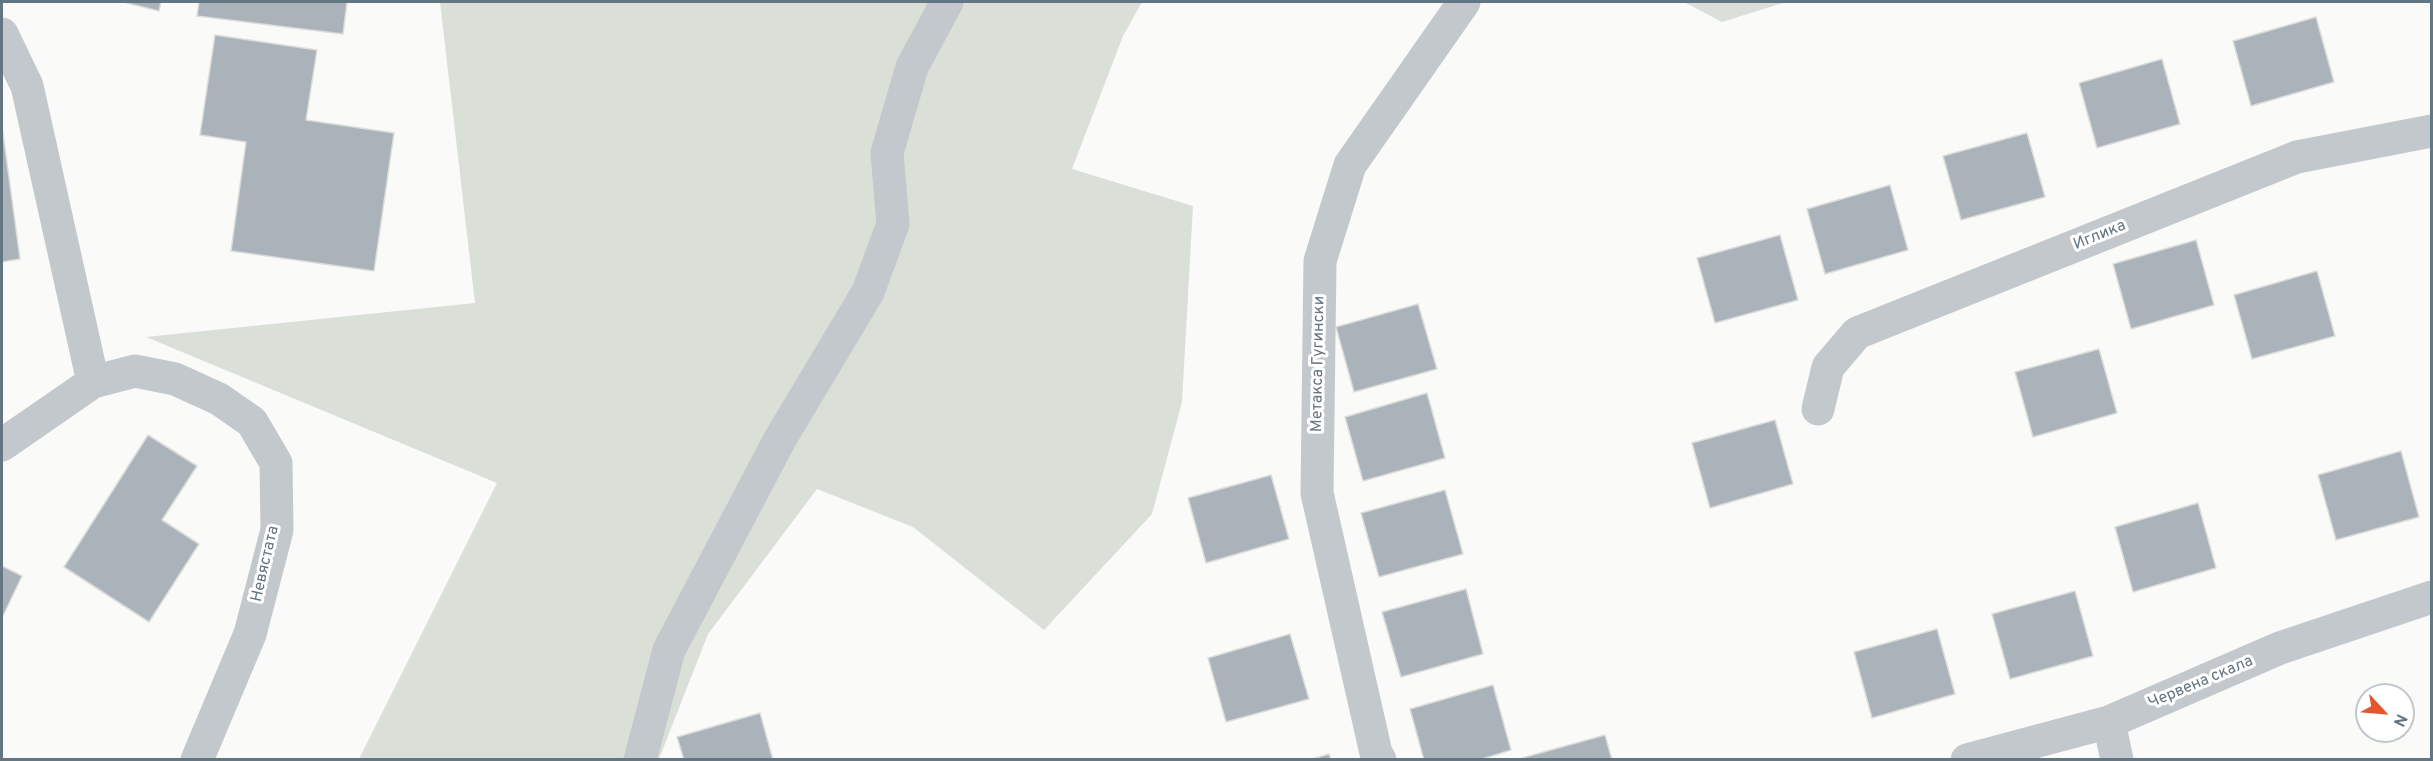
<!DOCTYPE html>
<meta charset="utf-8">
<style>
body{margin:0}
#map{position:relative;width:2433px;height:761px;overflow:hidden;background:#fafaf8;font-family:Overpass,sans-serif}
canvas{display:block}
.frame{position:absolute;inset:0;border:3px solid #657683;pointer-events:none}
.north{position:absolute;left:2355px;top:683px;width:60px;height:60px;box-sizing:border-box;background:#fff;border:2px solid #c1c8cd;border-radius:50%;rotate:116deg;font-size:16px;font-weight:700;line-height:24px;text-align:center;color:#657683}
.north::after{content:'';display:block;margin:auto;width:21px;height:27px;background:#e4572e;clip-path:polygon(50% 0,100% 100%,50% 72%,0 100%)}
</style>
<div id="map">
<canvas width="2433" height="761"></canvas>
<div class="frame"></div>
<div class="north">N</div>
</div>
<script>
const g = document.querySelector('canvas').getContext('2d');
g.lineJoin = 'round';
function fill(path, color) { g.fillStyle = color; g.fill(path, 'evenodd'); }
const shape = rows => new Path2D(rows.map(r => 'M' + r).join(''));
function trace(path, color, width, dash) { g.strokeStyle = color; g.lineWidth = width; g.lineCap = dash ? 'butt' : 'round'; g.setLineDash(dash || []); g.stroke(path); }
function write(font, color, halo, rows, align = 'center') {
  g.font = font + ' Overpass,sans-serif'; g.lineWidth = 6; g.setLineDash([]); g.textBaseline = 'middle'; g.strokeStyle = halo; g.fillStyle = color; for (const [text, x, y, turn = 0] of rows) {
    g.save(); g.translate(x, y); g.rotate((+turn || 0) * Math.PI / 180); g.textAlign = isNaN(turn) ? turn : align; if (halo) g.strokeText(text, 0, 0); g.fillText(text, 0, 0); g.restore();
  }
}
fill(shape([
 [440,2,1142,2,1123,36,1072,169,1193,206,1182,402,1152,514,1044,630,913,527,817,489,708,634,659,759,359,759,497,483,146,337,475,303],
 [1684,2,1786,2,1722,22]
]), '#dadfd7');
const building = shape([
 [123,2,161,2,159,11,123,2],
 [199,2,347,2,343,34,197,16,199,2],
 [2316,17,2334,82,2251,106,2233,41,2316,17],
 [215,35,317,50,306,120,394,133,374,271,231,251,246,142,200,135,215,35],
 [2162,59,2180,124,2097,148,2079,83,2162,59],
 [2,126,20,259,2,262,2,126],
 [2027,133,2045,197,1961,220,1943,156,2027,133],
 [1890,185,1908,250,1825,274,1807,209,1890,185],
 [1780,235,1798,300,1715,323,1697,258,1780,235],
 [2196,240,2214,305,2131,329,2113,264,2196,240],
 [2317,271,2335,336,2252,359,2234,295,2317,271],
 [1418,304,1437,369,1354,392,1336,327,1418,304],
 [2099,349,2117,413,2033,437,2015,372,2099,349],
 [1427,393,1445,458,1363,481,1345,417,1427,393],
 [1775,420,1793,484,1710,508,1692,443,1775,420],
 [148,435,197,466,162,520,199,544,149,622,64,567,148,435],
 [2401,451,2419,517,2336,540,2318,475,2401,451],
 [1271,475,1289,539,1206,563,1188,498,1271,475],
 [1445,490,1463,554,1379,577,1361,513,1445,490],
 [2198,503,2216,568,2133,592,2115,527,2198,503],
 [2,566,22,576,2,618,2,566],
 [1466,589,1483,654,1401,677,1382,612,1466,589],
 [2075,591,2093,656,2010,679,1992,614,2075,591],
 [1937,629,1955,694,1872,718,1854,652,1937,629],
 [1290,634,1309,699,1226,722,1208,658,1290,634],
 [1493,685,1511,750,1479,760,1424,760,1410,709,1493,685],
 [760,713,773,760,684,760,677,737,760,713],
 [1605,735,1612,760,1522,760,1522,758,1605,735],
 [1329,754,1331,760,1309,760,1329,754]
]);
fill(building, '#aab3b9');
trace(building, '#dcdcda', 1.5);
trace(shape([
 [2,34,27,86,93,382],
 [1818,409,1828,367,1857,333,2297,157,2432,131],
 [2,445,93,382,135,371,175,379,219,399,252,422,276,463,277,530,250,634,197,760],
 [2109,722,2117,760],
 [640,760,669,650,780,439,868,292,893,224,887,153,912,67,947,2],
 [1380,760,1376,753,1317,493,1320,261,1350,165,1464,2],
 [1967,760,2109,722,2280,648,2432,597]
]), '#c3c8cc', 33);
write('16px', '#657683', '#fff', [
 ["Иглика",2100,236,-22],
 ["Метакса Гугински",1319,364,-89],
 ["Невястата",266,564,-77],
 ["Червена скала",2201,683,-23]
]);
</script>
